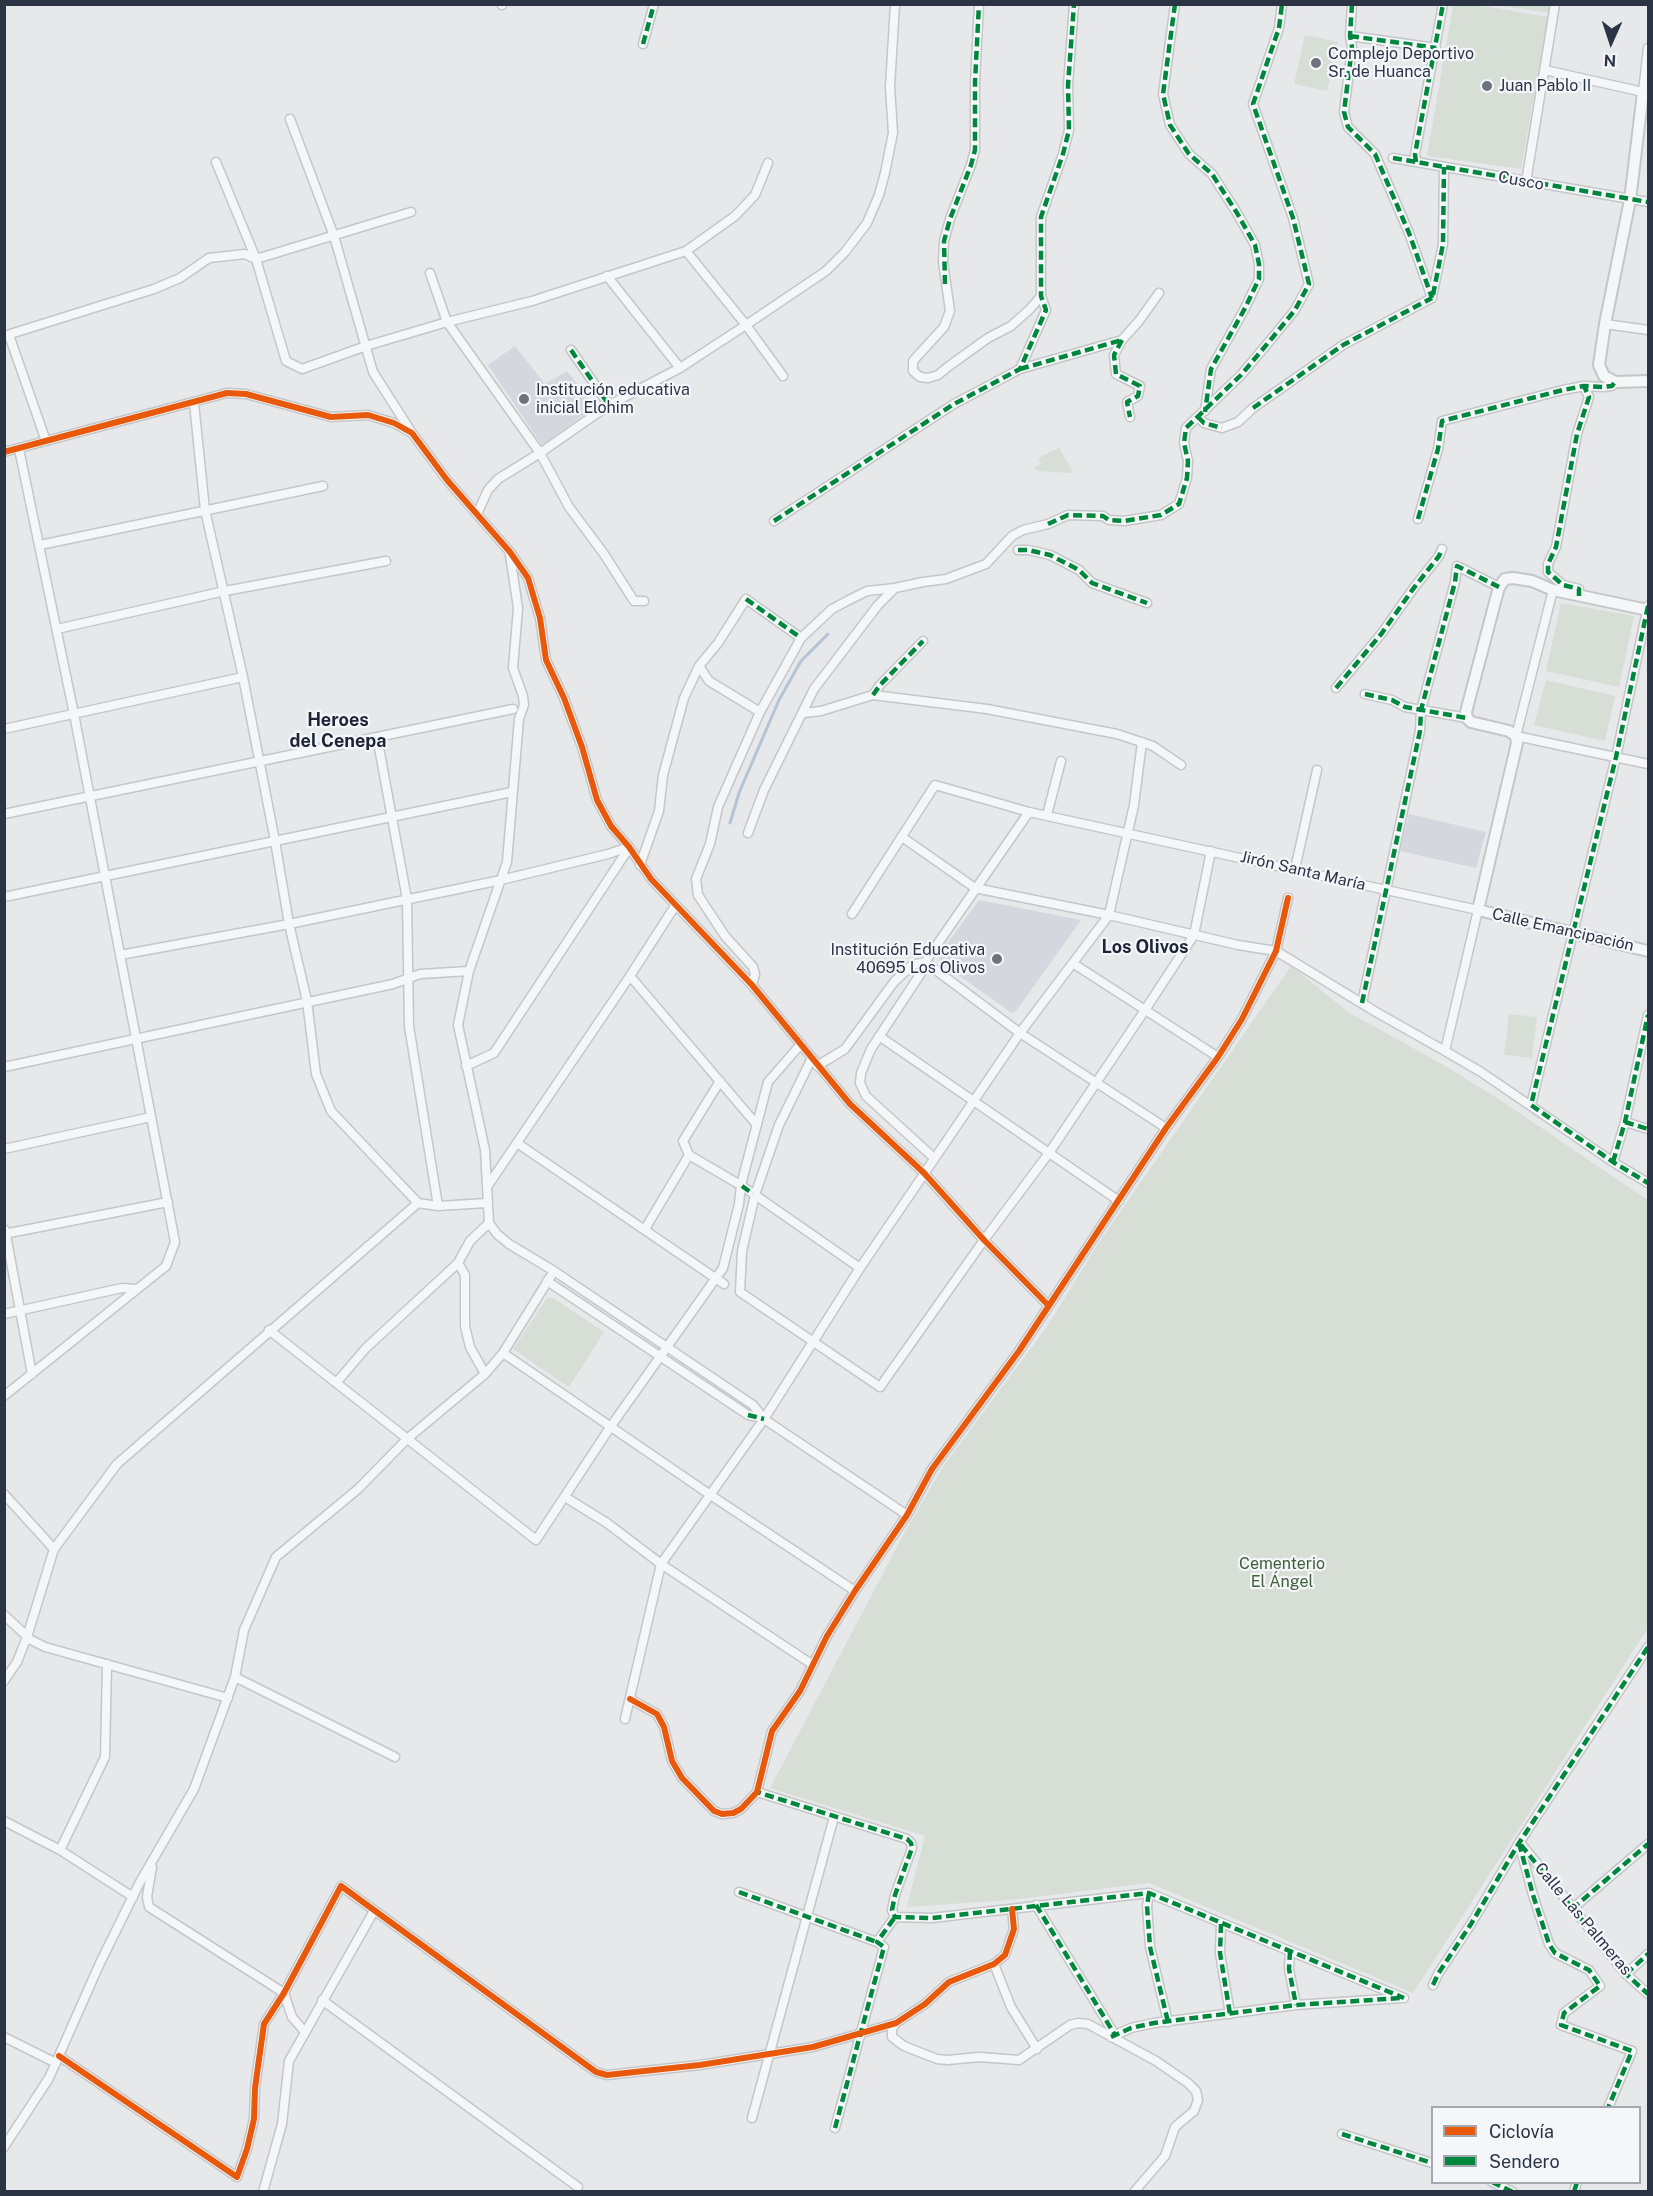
<!DOCTYPE html>
<meta charset="utf-8">
<style>
body{margin:0}
#map{position:relative;width:1653px;height:2196px;overflow:hidden;background:#e6e8ea;font-family:"Public Sans",sans-serif}
canvas{display:block}
.frame{position:absolute;inset:0;border:6px solid #2b3445;pointer-events:none}
.legend{position:absolute;left:1431px;top:2106px;width:210px;height:78px;box-sizing:border-box;background:#f4f6f9;border:2px solid #a4a8b1;margin:0;padding:8px 10px;list-style:none;font-size:18px;color:#2b3445}
.legend li{display:flex;align-items:center;gap:12px;height:30px}
.legend b{width:30px;border:2px solid #a4a8b1}
.north{position:absolute;left:1581px;top:12px;width:60px;height:60px;-webkit-text-stroke:4px #f4f6f9;paint-order:stroke;rotate:183deg;font-size:16px;font-weight:700;line-height:24px;text-align:center;color:#2b3445}
.north::after{content:'';display:block;margin:auto;width:21px;height:27px;background:#2b3445;clip-path:polygon(50% 0,100% 100%,50% 72%,0 100%)}
</style>
<div id="map">
<canvas width="1653" height="2196"></canvas>
<div class="frame"></div>
<ul class="legend">
<li><b style="height:8px;background:#e8590c"></b>Ciclovía</li>
<li><b style="height:8px;background:#00873e"></b>Sendero</li>
</ul>
<div class="north">N</div>
</div>
<script>
const g = document.querySelector('canvas').getContext('2d');
g.lineJoin = 'round';
function fill(path, color) { g.fillStyle = color; g.fill(path, 'evenodd'); }
const shape = rows => new Path2D(rows.map(r => 'M' + r).join(''));
function trace(path, color, width, dash) { g.strokeStyle = color; g.lineWidth = width; g.lineCap = dash ? 'butt' : 'round'; g.setLineDash(dash || []); g.stroke(path); }
function write(font, color, halo, rows, align = 'center') {
  g.font = font + ' "Public Sans",sans-serif'; g.lineWidth = 4.5; g.setLineDash([]); g.textBaseline = 'middle'; g.strokeStyle = halo; g.fillStyle = color; for (const [text, x, y, turn = 0] of rows) {
    g.save(); g.translate(x, y); g.rotate((+turn || 0) * Math.PI / 180); g.textAlign = isNaN(turn) ? turn : align; if (halo) g.strokeText(text, 0, 0); g.fillText(text, 0, 0); g.restore();
  }
}
fill(shape([
 [515,346,545,384,567,371,595,407,542,445,488,365],
 [1409,814,1486,832,1476,868,1400,851],
 [979,900,1081,920,1016,1011,1012,1013,941,963,938,956]
]), '#d4d7dd');
fill(shape([
 [1453,5,1477,5,1548,17,1521,169,1427,156],
 [1497,5,1551,5,1549,13],
 [1305,35,1338,42,1327,91,1294,84],
 [1059,448,1072,470,1071,473,1038,471,1033,467,1041,464,1038,458],
 [1561,603,1634,616,1619,687,1546,671],
 [1546,680,1615,696,1605,741,1534,725],
 [1291,966,1348,1012,1447,1067,1497,1098,1648,1200,1648,1628,1413,1993,1149,1883,1010,1900,907,1907,925,1836,770,1788,907,1528,945,1464,1046,1328,1100,1241],
 [1509,1014,1537,1017,1532,1058,1504,1055],
 [547,1298,553,1298,604,1332,569,1387,513,1349]
]), '#d6ded6');
trace(shape([
 [730,823,739,793,779,700,801,661,828,634]
]), '#b4c4d5', 3);
const minor = shape([
 [979,4,975,82,975,150,971,165,950,219,944,241,943,262,950,311,944,327,913,361,913,371,920,377,928,378,938,375,949,366,988,338,1011,326,1030,309,1041,296],
 [1175,4,1163,94,1170,125,1189,154,1212,174,1237,213,1255,245,1259,264,1259,279,1244,310,1211,369,1205,411],
 [1352,4,1350,36,1352,47,1344,112,1348,127,1375,154,1409,233,1432,298],
 [502,5,502,4],
 [1350,36,1436,48],
 [643,44,654,4],
 [1545,70,1643,92,1648,48],
 [290,119,334,236,373,372,410,430],
 [1393,158,1648,202],
 [216,162,256,259,286,361,302,369,366,346,447,322,532,301,686,251,735,216,755,195,768,163],
 [1416,162,1415,154,1443,4],
 [1526,182,1555,4],
 [686,251,746,325,783,376],
 [430,273,447,322,540,453,569,507,604,554,634,601,644,601],
 [607,276,680,368],
 [1432,297,1443,244,1444,167],
 [1605,324,1648,330],
 [9,335,46,441],
 [4,336,154,289,180,278,209,258,245,254,256,259,411,212],
 [571,350,609,405],
 [1020,369,1122,340],
 [194,403,205,510,243,677,275,841,289,924,307,1001,316,1074,331,1111,418,1203,438,1206,487,1203],
 [1130,417,1127,402,1138,396,1140,386,1116,374,1114,355,1122,340,1139,321,1159,293],
 [1198,417,1204,423,1222,428,1238,422,1253,408,1343,345,1432,298],
 [4,452,227,393,246,394,331,417,368,415,394,423,412,433,447,480,510,552,528,578,540,618,546,660,564,698,582,747,597,800,611,826,629,847,651,879,752,985,850,1104,924,1173,984,1240,1048,1305],
 [477,514,488,490,498,479,540,453,609,405,680,368,746,325,826,271,845,252,867,223,879,195,885,173,893,133,890,87,895,4],
 [1418,519,1438,449,1442,421,1563,390,1584,386,1603,387,1612,386,1615,382],
 [774,521,954,404,1020,369,1046,310,1041,296,1041,217,1063,154,1069,130,1068,85,1074,4],
 [40,545,323,486],
 [1018,550,1028,550,1050,555,1079,570,1092,583,1147,603],
 [510,555,518,608,513,668,523,696,524,705,519,719,507,862,469,971,458,1025,485,1150,489,1223,497,1234,509,1244,554,1271,753,1405,764,1419,907,1515],
 [1553,590,1516,736,1648,764],
 [1579,596,1579,589,1563,585,1548,572,1548,564,1556,547,1577,434,1589,397,1584,386],
 [57,629,225,591,386,561],
 [699,666,709,681,760,712],
 [1336,688,1382,633,1413,589,1439,556,1442,549],
 [1365,694,1392,700,1405,707,1467,718],
 [873,695,880,685,923,641],
 [804,713,821,711,873,695,987,709,1117,734,1153,746,1181,765],
 [4,729,243,677],
 [377,737,407,899,409,1026,438,1206],
 [4,814,513,709],
 [1047,815,1061,761],
 [748,833,764,790,814,689,878,605,895,588,923,582,946,579,986,564,1012,536,1023,530,1048,524,1068,515,1103,516,1109,520,1124,521,1161,515,1179,504,1187,478,1188,461,1184,443,1186,428,1241,375,1273,337,1295,310,1309,284,1293,218,1253,104,1279,28,1282,4],
 [902,837,975,888,1109,915,1238,945,1276,951,1376,1012,1445,1051],
 [640,865,659,811,663,775,684,698,699,666,718,643,746,599,801,638],
 [1295,869,1317,770],
 [4,897,512,792],
 [852,914,935,785,1029,812,1478,910,1445,1051,1481,1072,1613,1162,1648,1183],
 [120,955,289,924,501,880,608,854,629,847],
 [1074,964,1218,1057],
 [630,976,757,1125],
 [752,985,755,974,753,967,725,936,698,895,696,879,710,844,718,807,760,712,801,638,832,609,849,600,867,591,895,588],
 [1362,1003,1420,731,1421,710,1455,582,1457,566,1499,587],
 [879,1036,1119,1201],
 [812,1058,779,1125,755,1195,742,1251,740,1292,880,1387,984,1240,1049,1153,1145,1010,1194,935,1211,851],
 [466,1066,494,1053,629,848],
 [817,1066,845,1049,894,982,912,965,925,962,1020,1033,1166,1128],
 [4,1067,393,984,420,974,469,971],
 [1531,1105,1616,757,1648,606],
 [1625,1122,1648,1129],
 [517,1143,724,1284],
 [4,1149,151,1117],
 [689,1155,683,1141,720,1081],
 [934,1158,866,1096,860,1083,861,1073,871,1049,921,973,925,962,1029,812],
 [1613,1162,1625,1122,1648,1015],
 [487,1187,630,976,675,906],
 [645,1229,689,1155,742,1186,860,1268],
 [5,1230,32,1374],
 [4,1234,168,1202],
 [458,1263,465,1275,465,1326,470,1347,485,1374],
 [547,1281,748,1415,764,1418],
 [4,1314,122,1288,137,1289],
 [269,1330,536,1540,611,1426,723,1268,739,1204,741,1185,768,1082,801,1044],
 [503,1353,709,1494,855,1591],
 [336,1383,366,1348,458,1263,470,1241,489,1223],
 [4,1396,166,1266,175,1242,74,714,19,449],
 [4,1494,54,1549],
 [565,1497,607,1523,661,1564,813,1665],
 [4,1615,31,1640,45,1647,228,1698],
 [235,1677,395,1757],
 [4,1681,17,1662,27,1637,54,1549,117,1464,418,1203],
 [630,1699,657,1714,664,1727,672,1761,682,1778,714,1811,722,1814,733,1813,741,1809,757,1792,772,1731,800,1691,827,1636,855,1591,907,1515,932,1469,1019,1351,1166,1128,1218,1057,1242,1019,1276,951,1288,898],
 [625,1719,661,1564,764,1419,860,1268,1020,1033,1109,915,1134,805,1142,742],
 [757,1792,907,1839,911,1843,912,1848,895,1895,892,1910,895,1917,932,1918,1149,1893,1404,1998],
 [4,1821,60,1850,133,1897],
 [1519,1843,1533,1895,1549,1944,1555,1953,1589,1970,1600,1986,1564,2013,1561,2025,1632,2051,1608,2108],
 [1522,1845,1626,1974,1648,1994],
 [60,1850,105,1757,107,1664],
 [152,1867,147,1897,149,1907,284,1993,292,2017,305,2032],
 [739,1892,877,1942],
 [1149,1893,1147,1906,1150,1947,1168,2022],
 [1036,1905,1115,2035],
 [1572,1909,1648,1844],
 [1221,1924,1220,1953,1230,2014],
 [1290,1951,1289,1969,1296,2005],
 [994,1964,1011,2007,1037,2049],
 [1626,1974,1648,1954],
 [1433,1985,1438,1974,1471,1924,1519,1843,1648,1647],
 [322,2000,578,2187],
 [896,2023,892,2029,892,2037,904,2046,937,2059,948,2060,979,2057,1019,2060,1070,2025,1078,2023,1088,2024,1156,2061,1188,2083,1196,2091,1198,2100,1194,2111,1175,2127,1165,2156,1134,2192],
 [4,2037,56,2063],
 [1111,2037,1131,2028,1154,2023,1296,2005,1401,1998],
 [59,2056,237,2177,247,2149,254,2119,255,2088,264,2024,284,1993,341,1886,596,2072,607,2075,700,2065,813,2047,896,2023,925,2004,949,1982,994,1964,1005,1955,1014,1929,1012,1909],
 [752,2118,834,1817],
 [835,2128,884,1947,877,1942,895,1917],
 [1342,2134,1432,2163],
 [4,2147,49,2078,100,1963,140,1882,194,1789,235,1677,244,1630,276,1557,358,1489,407,1439,485,1374,503,1353,554,1271],
 [1492,2182,1513,2192],
 [263,2192,282,2124,289,2061,374,1911],
 [1574,2192,1577,2182]
]);
const tertiary = shape([
 [1648,93,1643,92,1630,200,1605,324,1599,365,1604,376,1615,382,1648,381],
 [1648,610,1553,590,1532,581,1513,578,1505,579,1499,587,1466,712,1467,718,1471,722,1509,731,1516,736,1517,743,1478,910,1648,951]
]);
trace(minor, '#c4c6c8', 11);
trace(tertiary, '#c4c6c8', 14);
trace(minor, '#f5f6f7', 8);
trace(tertiary, '#f5f6f7', 10);
trace(shape([
 [1175,4,1163,94,1170,125,1189,154,1212,174,1237,213,1255,245,1259,264,1259,279,1244,310,1211,369,1205,412],
 [1352,4,1350,36,1352,47,1344,112,1348,127,1375,154,1409,233,1432,298],
 [502,5,502,4],
 [1350,36,1436,48],
 [643,44,654,4],
 [1393,158,1648,202],
 [1416,162,1415,154,1443,4],
 [945,284,944,241,950,219,971,165,975,150,975,82,979,4],
 [1433,295,1443,244,1444,167],
 [1122,340,1114,355,1116,374,1140,386,1138,396,1127,402,1130,417],
 [571,350,609,405],
 [1020,369,1122,340],
 [1253,408,1343,345,1432,298],
 [1198,417,1204,423,1222,428],
 [1418,519,1438,449,1442,421,1563,390,1584,386,1603,387,1612,386,1615,382],
 [774,521,954,404,1020,369,1046,310,1041,296,1041,217,1063,154,1069,130,1068,85,1074,4],
 [1048,524,1068,515,1103,516,1109,520,1124,521,1161,515,1179,504,1187,478,1188,461,1184,443,1186,428,1241,375,1273,337,1295,310,1309,284,1293,218,1253,104,1279,28,1282,4],
 [1018,550,1028,550,1050,555,1079,570,1092,583,1147,603],
 [1579,596,1579,589,1563,585,1548,572,1548,564,1556,547,1577,434,1589,397,1584,386],
 [746,599,801,638],
 [1648,606,1616,757,1531,1105,1613,1162,1648,1183],
 [1336,688,1382,633,1413,589,1439,556,1442,549],
 [1365,694,1392,700,1405,707,1467,718],
 [873,695,880,685,923,641],
 [1362,1003,1420,731,1421,710,1455,582,1457,566,1499,587],
 [1625,1122,1648,1129],
 [1613,1162,1625,1122,1648,1015],
 [742,1186,753,1194],
 [748,1415,764,1419],
 [754,1796,757,1792,907,1839,911,1843,912,1848,895,1895,892,1910,895,1917,932,1918,1149,1893,1404,1998],
 [1519,1843,1533,1895,1549,1944,1555,1953,1589,1970,1600,1986,1564,2013,1561,2025,1632,2051,1608,2108],
 [1521,1845,1626,1974,1648,1994],
 [739,1892,877,1942],
 [1149,1893,1147,1906,1150,1947,1168,2022],
 [1036,1905,1115,2035],
 [1572,1909,1648,1844],
 [1221,1924,1220,1953,1230,2014],
 [1290,1951,1289,1969,1296,2005],
 [1626,1974,1648,1954],
 [1433,1985,1438,1974,1471,1924,1519,1843,1648,1647],
 [1111,2037,1131,2028,1154,2023,1296,2005,1401,1998],
 [835,2128,884,1947,877,1942,895,1917],
 [1342,2134,1432,2163],
 [1492,2182,1513,2192],
 [1574,2192,1577,2182]
]), '#00873e', 4.5, [9, 4.5]);
trace(shape([
 [4,452,227,393,246,394,331,417,368,415,394,423,412,433,447,480,510,552,528,578,540,618,546,660,564,698,582,747,597,800,611,826,629,847,651,879,752,985,850,1104,924,1173,984,1240,1048,1305],
 [630,1699,657,1714,664,1727,672,1761,682,1778,714,1811,722,1814,733,1813,741,1809,757,1792,772,1731,800,1691,827,1636,855,1591,907,1515,932,1469,1019,1351,1166,1128,1218,1057,1242,1019,1276,951,1288,898],
 [59,2056,237,2177,247,2149,254,2119,255,2088,264,2024,284,1993,341,1886,596,2072,607,2075,700,2065,813,2047,896,2023,925,2004,949,1982,994,1964,1005,1955,1014,1929,1012,1909]
]), '#e8590c', 6);
for (const [x, y, r, color] of [
 [1316,63,6,"#6c737f"],
 [1487,86,6,"#6c737f"],
 [524,399,6,"#6c737f"],
 [997,959,6,"#6c737f"]
]) { const dot = new Path2D(); dot.arc(x, y, r, 0, 2 * Math.PI); g.fillStyle = color; g.fill(dot); trace(dot, '#f4f6f9', 2); }
write('16px', '#2b3445', '#f4f6f9', [
 ["Complejo Deportivo",1328,54],
 ["Sr. de Huanca",1328,72],
 ["Juan Pablo II",1499,86],
 ["Institución educativa",536,390],
 ["inicial Elohim",536,408],
 ["Institución Educativa",985,950,"right"],
 ["40695 Los Olivos",985,968,"right"]
], 'left');
write('16px', '#2b3445', '#f4f6f9', [
 ["Cusco",1521,181,10],
 ["Jirón Santa María",1303,871,13],
 ["Calle Emancipación",1563,930,13],
 ["Calle Las Palmeras",1583,1919,50]
]);
write('16px', '#3f6138', '#f4f6f9', [
 ["Cementerio",1282,1564],
 ["El Ángel",1282,1582]
]);
write('bold 18px', '#1d2536', '#f4f6f9', [
 ["Heroes",338,720],
 ["del Cenepa",338,741],
 ["Los Olivos",1145,947]
]);
</script>
